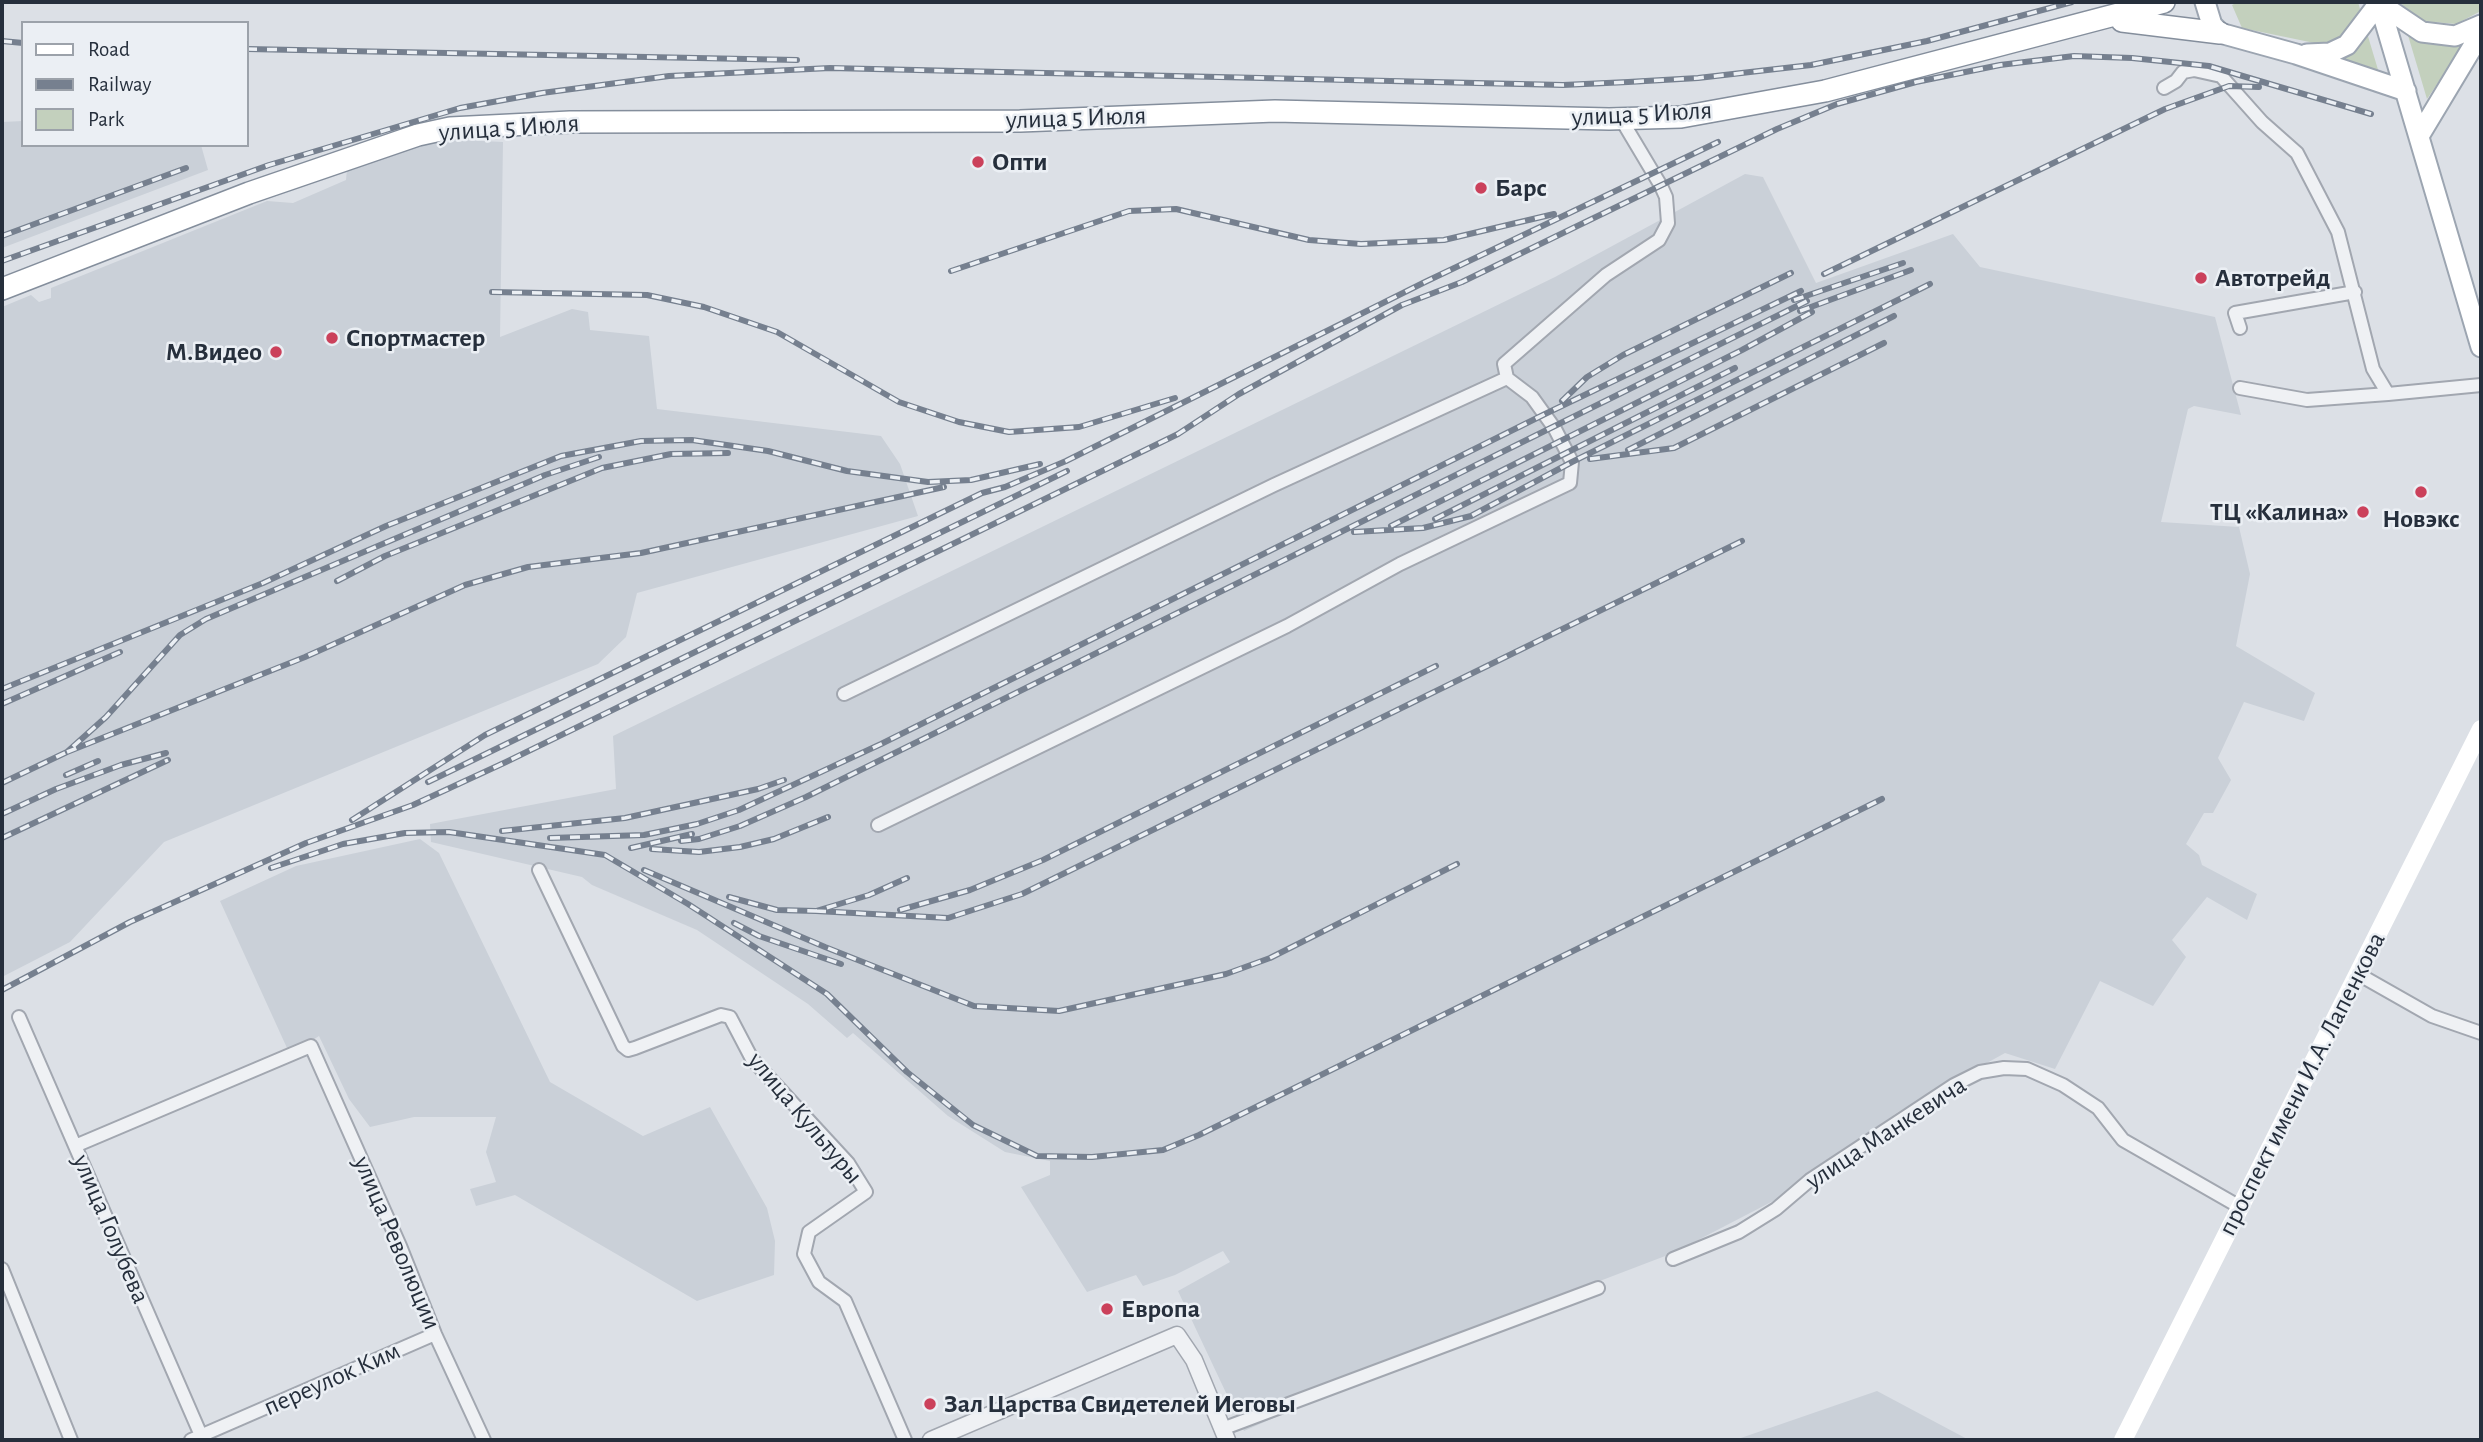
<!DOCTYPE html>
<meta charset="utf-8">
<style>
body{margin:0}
#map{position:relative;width:2483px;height:1442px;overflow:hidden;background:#dce0e6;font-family:"Alegreya Sans",sans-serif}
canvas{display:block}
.frame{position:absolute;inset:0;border:4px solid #262f3c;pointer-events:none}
.legend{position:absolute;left:21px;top:21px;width:228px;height:126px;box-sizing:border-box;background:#ebeff4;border:2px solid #9ca2aa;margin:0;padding:9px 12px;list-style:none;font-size:21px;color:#262f3c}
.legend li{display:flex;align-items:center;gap:14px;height:35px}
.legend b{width:35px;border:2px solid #9ca2aa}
</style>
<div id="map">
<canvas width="2483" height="1442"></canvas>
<div class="frame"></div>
<ul class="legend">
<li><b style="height:9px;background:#fff"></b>Road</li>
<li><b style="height:9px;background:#76808f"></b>Railway</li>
<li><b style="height:19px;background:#c3d0bd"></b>Park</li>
</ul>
</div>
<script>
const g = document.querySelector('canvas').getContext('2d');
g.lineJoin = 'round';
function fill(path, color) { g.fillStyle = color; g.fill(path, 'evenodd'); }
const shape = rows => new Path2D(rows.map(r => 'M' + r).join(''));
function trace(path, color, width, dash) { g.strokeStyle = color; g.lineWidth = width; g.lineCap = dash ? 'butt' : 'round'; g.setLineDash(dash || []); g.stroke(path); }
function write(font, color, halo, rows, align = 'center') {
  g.font = font + ' "Alegreya Sans",sans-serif'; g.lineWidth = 5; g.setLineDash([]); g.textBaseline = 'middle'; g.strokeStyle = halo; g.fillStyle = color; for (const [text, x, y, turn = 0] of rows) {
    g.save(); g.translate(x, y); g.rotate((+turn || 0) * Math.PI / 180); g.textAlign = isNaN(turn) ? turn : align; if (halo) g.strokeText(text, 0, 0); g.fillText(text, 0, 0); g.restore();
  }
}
fill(shape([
 [23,121,23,145,201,145,208,170,2,248,2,122],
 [442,139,503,142,500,337,572,309,588,312,590,330,649,336,657,409,881,436,900,464,918,516,637,593,626,637,598,664,164,842,70,942,2,977,2,307,31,295,39,302,51,298,51,288,267,201,293,203,346,180,347,169],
 [1745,174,1763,177,1816,283,1953,234,1980,267,2215,317,2241,415,2194,406,2188,409,2161,522,2239,527,2250,574,2236,646,2315,693,2304,721,2244,702,2218,758,2231,780,2213,813,2204,813,2186,844,2199,855,2202,865,2257,894,2247,920,2207,897,2172,940,2186,957,2153,1006,2100,981,2055,1069,2005,1053,1898,1112,1775,1200,1673,1253,1482,1326,1244,1431,1178,1291,1230,1262,1223,1251,1175,1275,1143,1286,1136,1275,1087,1292,1021,1187,1050,1175,1050,1161,1005,1152,948,1116,853,1033,847,1038,808,1004,697,930,592,885,582,877,431,842,430,824,616,789,613,736,1555,277],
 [420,839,439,853,550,1082,643,1136,710,1107,767,1208,775,1241,774,1275,697,1301,515,1195,476,1206,470,1189,496,1182,486,1152,496,1117,414,1117,370,1127,349,1099,319,1036,308,1043,287,1048,220,901,296,866],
 [1877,1391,1969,1440,1735,1440]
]), '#cad0d8');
fill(shape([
 [2238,2,2358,2,2360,9,2346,35,2324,45,2242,28,2232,5],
 [2399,2,2481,2,2481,11,2456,24,2422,21],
 [2407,32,2428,44,2447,45,2468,38,2427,99],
 [2367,33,2379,73,2342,61]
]), '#c3d0bd');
const minor = shape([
 [2164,88,2176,81,2183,72,2194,70,2221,76,2262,122,2297,153,2338,232,2373,369,2388,394,2481,385],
 [2240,328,2235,313,2355,292],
 [2240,388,2307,400,2388,394],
 [844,694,1274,485,1507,378,1504,364,1606,275,1659,240,1668,223,1666,197,1661,186,1621,119],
 [878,825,1287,626,1400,564,1570,483,1572,462,1555,429,1532,397,1507,378],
 [539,870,623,1046,628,1050,635,1048,721,1015,730,1017,752,1059,848,1163,866,1192,809,1232,804,1254,819,1282,845,1301,905,1440],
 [2358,974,2432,1016,2481,1033],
 [19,1017,203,1440],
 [75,1146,311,1046,400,1246,435,1334,484,1440],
 [1673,1259,1739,1232,1776,1209,1810,1180,1954,1085,1980,1072,2004,1068,2027,1069,2063,1085,2098,1108,2123,1140,2240,1207],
 [2,1269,71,1440],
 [1222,1429,1598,1288],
 [191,1440,435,1334]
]);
const tertiary = shape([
 [931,1440,1177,1335,1194,1360,1227,1440]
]);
const primary = shape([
 [2205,2,2212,25,2220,33,2296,54,2406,91],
 [2379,2,2481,347],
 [2379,3,2422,32,2455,36,2481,25],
 [2307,54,2330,53,2347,45,2379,3],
 [2419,136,2481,33]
]);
const trunk = shape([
 [2122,21,2220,33],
 [2,289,249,193,418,135,450,128,570,122,1020,121,1275,111,1609,119,1681,117,1825,91,2164,2]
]);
trace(minor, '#a2a7b0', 16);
trace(tertiary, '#a2a7b0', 19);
trace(primary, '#9ca5b1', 23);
trace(trunk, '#848e9c', 24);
trace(minor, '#eff1f4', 12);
trace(tertiary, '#eff1f4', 16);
trace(shape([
 [2123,1440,2481,729]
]), '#fff', 18);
trace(primary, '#fff', 19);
trace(trunk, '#fff', 21);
const rail = shape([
 [2,41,23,43],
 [247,49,797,60],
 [2,236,186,168],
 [2,261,269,165,460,108,542,93,669,76,830,68,1563,85,1628,82,1698,78,1811,65,1927,41,2072,2],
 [951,271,1129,211,1176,209,1309,240,1361,244,1444,240,1554,214],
 [1824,274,2165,109,2229,86,2259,87],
 [492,292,647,295,704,307,777,332,899,402,959,422,1009,432,1079,427,1175,398],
 [1794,300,1903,263],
 [1800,311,1911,270],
 [1562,401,1587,377,1623,355,1791,273],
 [1628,450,1894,316],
 [1590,459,1674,448,1884,343],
 [1435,519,1735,368],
 [1391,526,1742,350,1812,312],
 [1354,532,1423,528,1471,516,1572,462,1930,284],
 [337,581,385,556,602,468,671,454,728,453],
 [2,689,263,583,386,526,561,456,641,441,692,440,768,451,847,471,928,482,971,480,1040,464],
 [2,704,120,652],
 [67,752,305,657,465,585,528,567,641,553,944,487],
 [66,775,98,761],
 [428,782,1067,471],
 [2,783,67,752,106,717,180,635,206,619,545,475,599,457],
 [2,814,56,789,121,765,166,753],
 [352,820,485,735,982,493,1005,487,1066,461,1425,282,1718,142],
 [502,831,625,818,758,789,784,780],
 [2,838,168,760],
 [550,838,644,835,697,824,739,810,881,744,1545,414,1801,291],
 [681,841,699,839,740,826,806,797,1807,301],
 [631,848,692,834],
 [652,849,699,852,740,847,774,839,828,817],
 [271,868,343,844,405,833,449,832,605,855,688,904,827,994,907,1072,973,1125,1037,1156,1092,1157,1163,1150,1199,1135,1882,799],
 [644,870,825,947,974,1006,1059,1011,1226,974,1270,958,1457,864],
 [729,897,777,910,816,911,869,895,907,878],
 [900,910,970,890,1043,860,1436,666],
 [816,911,948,918,1022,894,1742,541],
 [734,923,759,936,841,964],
 [2,990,130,922,306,843,413,805,506,762,1178,434,1239,394,1402,305,1462,282,1777,129,1837,104,1916,82,2000,65,2074,56,2132,58,2209,66,2371,114]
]);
trace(rail, '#76808f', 6);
trace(rail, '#ebeff4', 3.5, [10]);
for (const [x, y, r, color] of [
 [978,162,7,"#cb415b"],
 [1481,188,7,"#cb415b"],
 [2201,278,7,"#cb415b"],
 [332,338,7,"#cb415b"],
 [276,352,7,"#cb415b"],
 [2421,492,7,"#cb415b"],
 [2363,512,7,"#cb415b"],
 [1107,1309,7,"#cb415b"],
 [930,1404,7,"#cb415b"]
]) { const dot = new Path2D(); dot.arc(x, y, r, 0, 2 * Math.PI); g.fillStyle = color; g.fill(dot); trace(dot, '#ebeff4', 2.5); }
write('26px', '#262f3c', '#ebeff4', [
 ["улица 5 Июля",1642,114,-3],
 ["улица 5 Июля",1076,118,-2],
 ["улица 5 Июля",509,128,-4],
 ["проспект имени И.А. Лапенкова",2302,1084,-63],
 ["улица Культуры",805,1118,50],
 ["улица Манкевича",1886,1133,-33],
 ["улица Голубева",111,1229,67],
 ["улица Революции",397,1243,67],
 ["переулок Ким",332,1379,-24]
]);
write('bold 26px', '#262f3c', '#ebeff4', [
 ["Опти",992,162],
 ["Барс",1495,188],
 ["Автотрейд",2215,278],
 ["Спортмастер",346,338],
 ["М.Видео",262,352,"right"],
 ["ТЦ «Калина»",2349,512,"right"],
 ["Новэкс",2421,519,"center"],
 ["Европа",1121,1309],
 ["Зал Царства Свидетелей Иеговы",944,1404]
], 'left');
</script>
